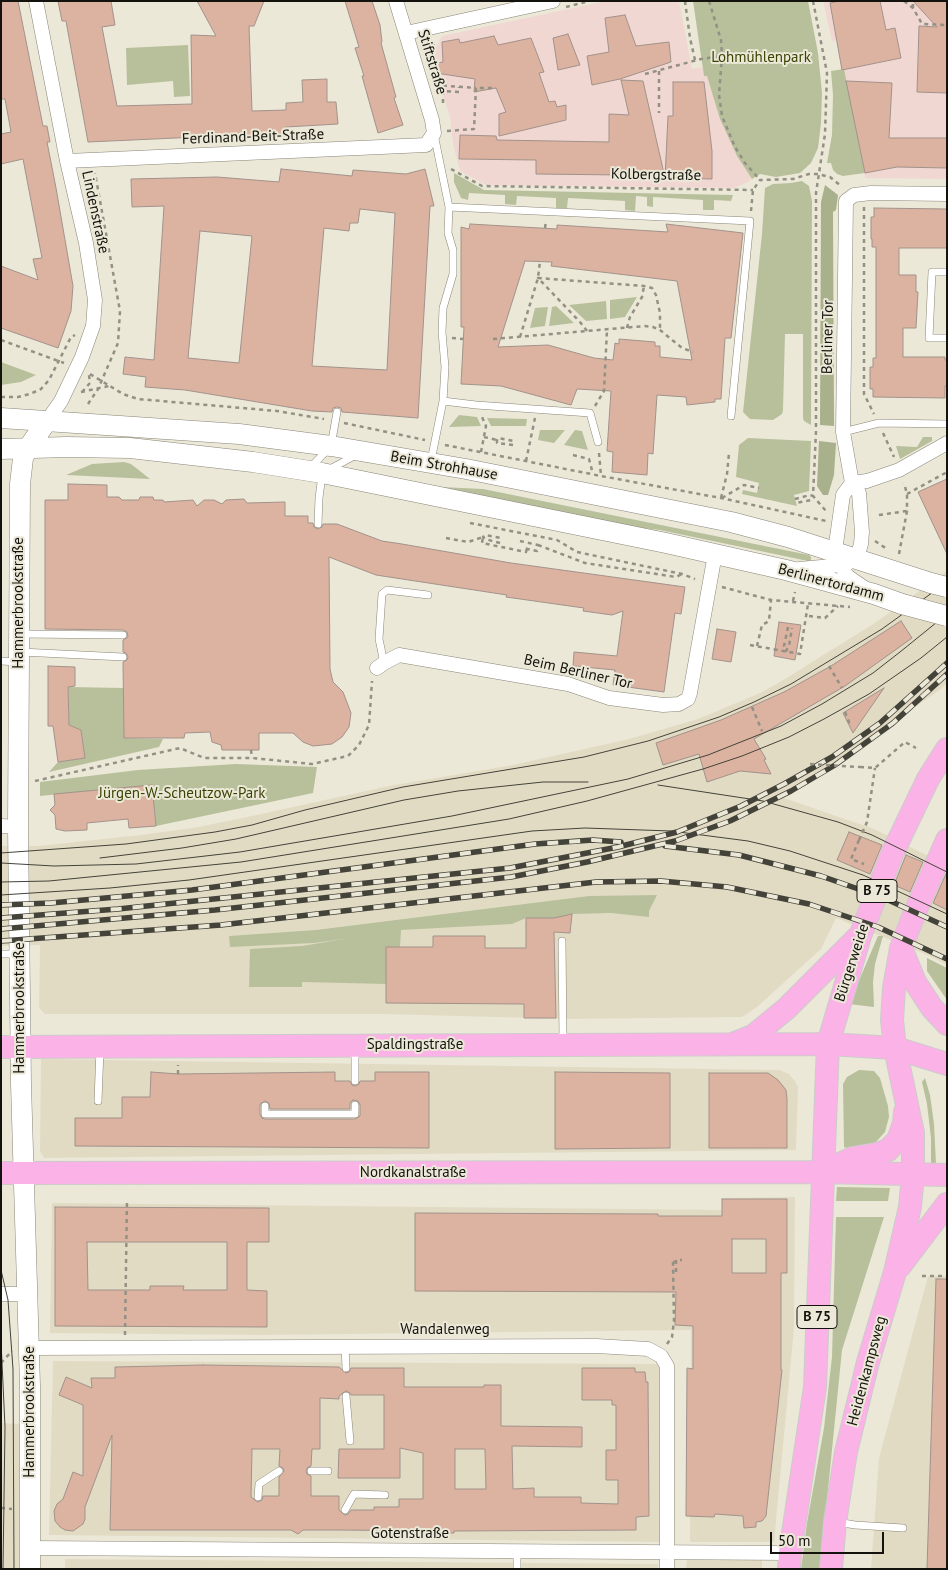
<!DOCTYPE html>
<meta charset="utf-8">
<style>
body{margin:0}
#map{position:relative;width:948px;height:1570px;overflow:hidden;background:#ece8d8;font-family:"PT Sans",sans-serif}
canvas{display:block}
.frame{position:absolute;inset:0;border:2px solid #13120c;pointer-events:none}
.scale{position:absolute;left:770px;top:1532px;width:114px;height:22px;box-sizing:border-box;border:2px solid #13120c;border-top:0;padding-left:6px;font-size:15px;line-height:18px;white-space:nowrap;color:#13120c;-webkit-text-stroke:4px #ece8d8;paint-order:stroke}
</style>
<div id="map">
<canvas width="948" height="1570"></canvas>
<div class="frame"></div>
<div class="scale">50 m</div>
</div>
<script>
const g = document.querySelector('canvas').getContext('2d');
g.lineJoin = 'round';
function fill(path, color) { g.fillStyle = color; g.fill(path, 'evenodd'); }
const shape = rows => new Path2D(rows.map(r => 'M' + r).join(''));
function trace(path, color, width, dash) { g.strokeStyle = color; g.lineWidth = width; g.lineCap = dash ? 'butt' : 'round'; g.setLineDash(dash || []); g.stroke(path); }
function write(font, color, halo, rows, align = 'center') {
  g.font = font + ' "PT Sans",sans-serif'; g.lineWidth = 4; g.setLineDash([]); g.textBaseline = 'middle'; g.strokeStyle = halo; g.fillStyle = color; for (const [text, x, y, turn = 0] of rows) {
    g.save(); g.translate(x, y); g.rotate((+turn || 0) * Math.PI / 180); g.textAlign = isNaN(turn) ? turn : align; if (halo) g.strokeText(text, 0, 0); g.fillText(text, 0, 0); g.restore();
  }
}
fill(shape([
 [947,571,947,683,941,689,784,798,874,829,947,865,947,965,925,954,836,918,821,949,757,1007,742,1017,568,1019,385,1014,45,1014,39,1008,40,945,1,946,1,846,38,846,140,835,193,828,252,816,389,786,513,765,629,739,698,719,760,693,780,682,878,621],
 [41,1059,779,1070,789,1074,795,1081,798,1087,796,1150,44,1158,40,1151],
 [795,1197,794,1328,774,1542,690,1542,691,1330,261,1335,50,1333,52,1203,725,1210,725,1198],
 [928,1276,947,1276,947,1569,871,1569,879,1458],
 [53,1361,665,1364,662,1542,49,1535],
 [1,1423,21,1424,22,1569,1,1569],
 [65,1559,658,1564,658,1569,65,1569],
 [687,1559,762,1560,762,1569,686,1569]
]), '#e2dbc4');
fill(shape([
 [606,1,679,1,692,69,702,67,704,75,707,75,720,119,737,156,752,179,748,182,734,188,486,185,460,171,453,144,450,117,432,60,432,54,442,36],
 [823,1,947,1,947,179,865,178,844,69,901,58,895,29,832,41]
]), '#f1d7d2');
fill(shape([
 [693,1,808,1,818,53,822,93,821,123,818,148,811,163,800,173,776,177,760,174,752,179,737,156,720,119,707,76,704,76],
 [188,45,190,96,174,97,173,81,127,85,126,48],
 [844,69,865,173,843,176,837,174,833,170,831,163,827,163,832,135,833,95,831,71],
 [454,173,484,190,733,195,731,201,714,200,714,210,703,210,703,200,653,197,653,207,647,206,647,197,636,196,635,211,625,210,625,201,568,198,567,208,556,208,556,198,517,196,516,205,505,204,505,195,469,193,468,200,461,198,454,182],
 [802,181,809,186,812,201,811,425,804,421,803,418,803,334,785,334,783,410,782,414,773,420,750,419,743,412,762,234,765,188,773,184,791,183],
 [637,297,625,317,610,319,610,300],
 [606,301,607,319,586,321,569,305],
 [556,306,574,323,549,326,552,307],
 [548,307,545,326,530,328,535,308],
 [1,362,36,375,21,382,1,385],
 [459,415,477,417,481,426,449,427],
 [487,418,527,419,526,426,491,426],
 [540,430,565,430,554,443,538,440],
 [575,430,582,431,588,450,564,445],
 [923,437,932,437,932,441,900,459,896,446,917,447],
 [748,438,811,441,809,491,794,495,797,506,742,494,743,490,757,493,759,483,736,477,739,445],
 [124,462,131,464,150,479,66,475,92,464],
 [441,487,483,489,809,555,811,557,811,560,808,561,660,530,624,526],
 [68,687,124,688,124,738,163,739,159,747,49,772,58,762,85,758,81,730,69,725],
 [236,764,317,767,313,793,156,826,152,785,40,796,40,782,138,770],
 [657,895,649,911,649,917,611,913,572,914,554,918,526,918,512,924,401,930,400,947,386,984,302,982,302,987,249,987,250,949,302,946,344,939,314,943,230,947,229,936,316,930,589,896],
 [878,936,883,936,875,964,873,982,874,1007,849,1004],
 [927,958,947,968,947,1000,927,971],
 [859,1070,874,1071,880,1078,888,1106,889,1117,885,1132,875,1143,847,1148,844,1147,843,1084,847,1077],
 [925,1078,930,1095,934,1124,936,1164,931,1164,931,1138,927,1104,922,1082],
 [837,1187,890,1188,888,1201,836,1201],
 [836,1217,884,1217,842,1350,820,1569,801,1569,807,1523,824,1428,832,1357]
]), '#b7c09b');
fill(shape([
 [825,185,838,195,836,210,833,212,834,426,820,425,821,202],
 [819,441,836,443,834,475,828,495,823,495,817,486]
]), '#a8b18b');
const building = shape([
 [1,1,18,1,43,126,47,126,50,142,47,142,56,188,73,286,71,311,58,348,1,328,1,266,38,280,33,259,42,258,23,159,1,164,1,134,11,132,5,99,1,99,1,1],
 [58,1,111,1,115,25,102,27,117,106,192,104,191,35,216,36,197,1,264,1,254,26,249,26,252,111,286,110,286,103,303,102,302,80,327,79,327,102,336,102,338,124,286,127,287,136,256,137,242,135,88,142,66,21,62,21,58,1],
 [345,1,372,1,380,25,382,42,381,43,396,97,394,98,403,125,378,133,362,76,364,76,355,48,359,47,345,1],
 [840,1,880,1,886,30,895,28,901,58,842,70,830,3,840,1],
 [913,1,947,1,947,93,917,92,919,26,937,27,913,1],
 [625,15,636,46,669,42,671,62,620,79,592,85,587,56,609,52,605,18,625,15],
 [568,34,580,65,558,70,553,38,568,34],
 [494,36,498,45,531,38,544,72,539,73,549,102,555,101,557,107,566,105,566,120,499,136,499,114,506,112,496,88,474,92,475,79,436,73,436,63,443,62,442,42,459,39,460,43,494,36],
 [621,80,643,81,665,178,622,177,622,175,536,174,536,160,459,159,460,135,496,136,497,140,609,142,609,114,629,115,621,80],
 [846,81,892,83,889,138,947,138,947,168,897,167,865,173,846,81],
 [673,82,704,82,712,151,712,179,665,178,668,116,673,116,673,82],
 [281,169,352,176,353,170,406,174,425,169,434,206,430,206,418,418,342,412,341,408,337,407,333,408,332,412,312,411,185,390,145,387,146,377,123,374,125,357,154,360,164,206,132,207,131,179,217,177,279,182,281,169],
 [360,209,395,213,387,370,312,366,324,228,349,231,350,223,358,223,360,209],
 [200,231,252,236,239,363,188,358,200,231],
 [874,208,947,209,947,248,899,248,899,275,916,275,916,292,918,292,916,328,903,328,903,357,945,357,945,360,947,360,947,386,945,386,945,398,873,397,873,389,870,389,870,367,873,367,873,358,876,358,876,247,872,247,872,239,871,239,871,217,874,217,874,208],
 [470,224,557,229,557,225,668,232,666,224,743,233,731,338,725,338,721,399,715,399,715,402,687,405,686,397,657,395,653,454,648,453,647,475,612,472,613,452,607,451,611,391,577,389,571,405,501,386,461,384,464,327,461,327,461,227,469,229,470,224],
 [525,261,552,262,551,266,677,281,692,360,660,357,660,346,655,346,655,342,619,339,619,344,615,343,613,360,594,358,548,345,498,347,525,261],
 [947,479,947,554,918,492,947,479],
 [68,484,107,485,107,497,119,497,122,500,139,500,140,497,153,497,154,500,163,500,164,502,193,500,197,506,204,500,214,500,222,504,226,500,244,499,247,503,285,502,285,516,308,516,308,523,313,523,314,527,317,529,322,527,323,524,337,524,382,541,402,544,511,563,685,587,681,614,675,613,664,692,613,685,615,670,573,666,574,652,617,656,623,611,612,615,583,611,584,608,506,597,507,595,376,575,329,557,330,669,333,682,343,692,351,713,349,727,342,737,332,744,313,746,303,742,293,733,259,733,259,750,222,750,221,745,212,742,210,732,185,733,184,738,124,738,123,662,127,660,128,657,126,653,123,652,123,640,128,637,127,632,123,630,45,629,45,500,68,500,68,484],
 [901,621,912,638,845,686,754,739,766,759,764,760,771,774,740,771,707,782,699,754,663,765,656,743,721,720,784,692,831,666,901,621],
 [779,622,801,625,795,660,774,656,779,622],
 [717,629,736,632,731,662,712,659,717,629],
 [48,666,75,667,75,686,68,687,69,725,81,730,85,758,58,762,53,726,48,726,48,666],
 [884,688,853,733,843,713,884,688],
 [152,785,156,826,129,828,128,819,87,823,87,830,65,831,56,829,55,815,50,810,55,805,54,794,152,785],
 [849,832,882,845,870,874,837,860,849,832],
 [906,855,923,862,910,892,894,885,906,855],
 [946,874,947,874,947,910,933,903,946,874],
 [572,914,570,933,554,932,556,1018,524,1018,524,1004,386,1003,386,947,433,947,433,936,485,936,485,948,526,948,526,918,554,918,572,914],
 [151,1072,178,1074,335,1072,335,1081,350,1081,352,1085,355,1086,359,1084,360,1081,375,1081,375,1072,429,1072,429,1148,75,1146,75,1118,122,1118,122,1097,150,1097,151,1072],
 [353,1100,358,1101,360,1105,360,1116,355,1119,265,1119,262,1118,260,1114,260,1104,265,1101,269,1103,270,1109,350,1109,350,1103,353,1100],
 [555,1072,670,1073,670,1148,555,1149,555,1072],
 [709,1073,768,1073,778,1080,786,1090,787,1099,787,1148,709,1148,709,1073],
 [722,1199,787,1199,787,1273,781,1273,781,1370,782,1370,766,1516,762,1521,756,1522,756,1527,744,1528,743,1516,715,1514,714,1517,686,1516,687,1368,693,1369,693,1326,675,1325,676,1292,415,1291,415,1213,658,1214,658,1216,722,1216,722,1199],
 [732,1239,766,1239,766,1273,732,1273,732,1239],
 [55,1207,269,1208,269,1242,247,1242,247,1290,267,1291,267,1327,55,1326,55,1207],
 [87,1242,227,1242,227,1290,183,1290,184,1286,150,1286,150,1290,88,1290,87,1242],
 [936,1279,947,1279,947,1569,927,1569,936,1279],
 [203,1365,339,1367,346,1373,349,1372,351,1368,404,1368,404,1387,484,1387,484,1385,501,1385,501,1426,582,1427,582,1447,512,1446,513,1489,534,1488,534,1497,581,1497,581,1503,618,1504,618,1480,606,1480,606,1450,616,1450,616,1405,612,1405,612,1400,582,1400,582,1368,635,1368,635,1372,645,1372,646,1382,648,1382,649,1516,636,1517,636,1530,454,1531,454,1533,441,1533,441,1531,339,1530,303,1530,298,1534,291,1530,110,1530,112,1435,85,1507,85,1519,83,1524,73,1531,65,1530,60,1527,55,1521,54,1511,57,1504,63,1499,73,1472,83,1476,83,1405,59,1395,66,1377,92,1388,91,1378,115,1378,115,1367,203,1365],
 [346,1391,350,1393,351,1395,384,1395,384,1449,339,1449,338,1478,400,1478,400,1448,423,1453,423,1499,399,1499,399,1507,374,1507,374,1510,351,1510,348,1514,345,1515,339,1510,339,1496,311,1496,311,1476,307,1474,306,1471,308,1467,311,1466,312,1449,320,1449,320,1398,339,1399,339,1396,346,1391],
 [252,1449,280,1449,279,1466,283,1468,284,1471,279,1477,279,1496,263,1496,262,1500,258,1502,251,1497,252,1449],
 [455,1449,485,1449,486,1489,455,1489,455,1449]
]);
fill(building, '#dbb3a0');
trace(building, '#a2928b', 1);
const lane = shape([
 [434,134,449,207,750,221,731,416],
 [947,272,932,272,929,338,947,338],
 [443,401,476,405,590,413,598,442],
 [843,432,879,423,947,424],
 [431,461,443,401,445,367,442,332,443,308,453,274,453,250,448,233,449,207],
 [310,468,331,446,337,412],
 [330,469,356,455],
 [318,524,319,498,322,475],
 [21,634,123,635],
 [21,652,123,657],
 [1,661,18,662],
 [384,663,379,639,382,594,387,590,428,595],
 [562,941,563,1041],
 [1,954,18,954],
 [355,1049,355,1081],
 [98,1101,100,1049],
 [265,1106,265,1114,355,1114,355,1105],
 [345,1347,346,1368],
 [346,1396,350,1441],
 [311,1471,328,1471],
 [258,1497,259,1484,279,1471],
 [345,1510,354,1494,385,1495],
 [837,1522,855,1525,903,1528],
 [517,1569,517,1551]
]);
const street = shape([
 [36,1,67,161,86,243,95,300,93,326,82,357,61,401,47,421],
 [406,33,553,1],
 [67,161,426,145,434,133,432,120,396,1],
 [852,483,843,495,835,551,837,559,847,576,863,587],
 [852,483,867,481,899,470,947,443],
 [799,569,833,566,848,563,859,551,861,544,862,532,859,493,852,483,843,432,846,201,854,195,871,193,947,194],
 [377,668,384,663,399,655,568,684,609,698,663,705,679,704,688,699,690,693,715,554],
 [1,826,18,827],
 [1,1294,28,1294],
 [29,1348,596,1346,648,1349,661,1356,667,1366,667,1569],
 [30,1548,790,1553]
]);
const secondary = shape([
 [1,418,239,434,331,446,466,469,731,522,788,537,931,583],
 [1,449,66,447,130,448,253,462,322,473,666,543,786,570,874,594,902,604],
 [30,1569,30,1386,21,1084,18,827,20,484,23,458,28,448,47,421]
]);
const primary = shape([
 [901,948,915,982,932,1008,947,1024],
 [735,1043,753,1036,786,1009,857,938],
 [1,1047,828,1044,895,1048,947,1064],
 [829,1169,853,1158,877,1154,888,1150,898,1140,904,1123,905,1112],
 [1,1173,824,1172,947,1175],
 [900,1266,947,1204],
 [789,1569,790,1553,815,1387,828,1044,860,936,892,854,928,779,947,749],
 [831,1569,835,1522,846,1452,868,1362,895,1272,910,1207,913,1175,913,1133,895,1048,892,1020,894,988,901,948,915,912,947,840]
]);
trace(lane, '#898577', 8);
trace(street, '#898577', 15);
trace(secondary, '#898577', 21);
trace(primary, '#cbcbca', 24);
trace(shape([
 [685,1,690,38,695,60],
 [709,1,721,40,722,56,719,95,722,116,735,147,745,163,760,180],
 [813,1,827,73,825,134,816,193,816,431,813,496,826,511],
 [904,1,913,8,922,24,947,25],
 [566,7,589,1],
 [913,8,913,1],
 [428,54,435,42],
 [659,71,659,113],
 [645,74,701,59,722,56],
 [435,85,476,88],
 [443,103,443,91,459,92,459,87],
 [447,131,474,129,476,88,496,88],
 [451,169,482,186,753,190],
 [864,207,864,394,874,414],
 [751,211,753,190,760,180,793,179,809,174,818,174,830,177,841,186],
 [545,228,546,221],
 [627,328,630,317,642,297,644,286],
 [587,331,580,322,538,278,644,286,652,288,656,295,660,313,660,330],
 [520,337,538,278,540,261],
 [452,338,463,339],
 [493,339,645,326,653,327,660,330,682,348,693,352],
 [1,340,64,363],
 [90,374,123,394,138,399,277,411,324,419],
 [81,392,109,386],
 [82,392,90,383,89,375],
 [1,397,18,397,30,394,41,389,49,380,71,337,75,335],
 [88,404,98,389,118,343,120,311,95,173],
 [595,406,604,391,607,330],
 [344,423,425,440],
 [883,433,894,457],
 [484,437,497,440],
 [445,445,601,476,721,498,826,521],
 [513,445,497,443,497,440,498,438,514,441],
 [481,452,486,426,482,417],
 [599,453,601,476],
 [573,455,589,459,593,474],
 [526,461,535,418],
 [907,494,947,472],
 [721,498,727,474,729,453],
 [722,498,744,485,759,488],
 [795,499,810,495,813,496,811,500,796,503],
 [879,515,907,511],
 [470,523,557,540,577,552,682,574,695,579],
 [446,538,468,542,483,537,482,543,526,552,527,548],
 [520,541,538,545,537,551,523,548],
 [875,541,887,549],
 [500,543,485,539,483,537,485,535,501,538],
 [538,545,585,563,676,577,682,574],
 [899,554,907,511,907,494,904,483],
 [722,587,771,600,850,607],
 [793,601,795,592],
 [809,616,825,618,838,606],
 [788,627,784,646,786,651,789,646,792,628],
 [750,645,800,654,808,604],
 [757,646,762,625,769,621,771,600],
 [829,666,842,688],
 [752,707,762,731],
 [845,712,849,722,848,723],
 [251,750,252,758],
 [860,767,875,768,905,742,916,748],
 [35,781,180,748,204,758,252,758,312,764,348,756,359,745,369,725,372,681],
 [859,840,851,859,864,864],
 [178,1074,178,1065],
 [676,1272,676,1260,682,1260],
 [922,1276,947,1276],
 [125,1335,127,1199],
 [667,1344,672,1337,674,1321,673,1262],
 [1,1363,12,1351],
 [1,1508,12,1509]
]), '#939084', 2.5, [4, 4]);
trace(lane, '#fff', 7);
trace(street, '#fff', 14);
trace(secondary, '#fff', 20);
trace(primary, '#fbb3e7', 22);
trace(shape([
 [658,785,763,801,838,822,872,835,947,872],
 [1,853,126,844,215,832,252,825,305,810,403,787,584,757,648,741,719,717,754,702,791,684,882,629,947,582],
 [100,858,182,848,236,839,404,800,458,791,543,782,588,782],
 [1,863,54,866,136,864,240,852,452,816,628,779,708,755,781,726,822,704,873,673,900,652,947,614],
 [1,882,49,881,241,862,509,819,587,801,703,769,742,756,789,737,824,719,869,694,921,658,947,637],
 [1,895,110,888,189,880,532,831,585,828,671,831,748,841,790,851,863,875,947,914],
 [1,1270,8,1300,13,1369,14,1569],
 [1,1341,5,1427,3,1569]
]), '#44433a', 1);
const rail = shape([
 [665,846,739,855,821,876,884,898,947,927],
 [1,905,51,903,192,890,535,844,593,840,621,842],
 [1,918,118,909,510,868,618,847,677,832,741,806,784,784,832,757,880,723,947,663],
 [1,929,215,910,511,877,587,862,675,841,730,821,791,791,835,765,893,723,947,674],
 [1,941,221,925,596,882,661,881,727,887,809,904,878,927,947,959]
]);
trace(rail, '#44433a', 5.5);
trace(rail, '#ece8d8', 4, [11]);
const secondaryBridge = shape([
 [931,583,947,587],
 [902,604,947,616]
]);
trace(secondaryBridge, '#898577', 21, []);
trace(shape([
 [810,764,860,767],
 [859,840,867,822,875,768],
 [673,1262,677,1262]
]), '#939084', 2.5, [4, 4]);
trace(secondaryBridge, '#fff', 20);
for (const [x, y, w] of [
 [877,891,40],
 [817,1317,40]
]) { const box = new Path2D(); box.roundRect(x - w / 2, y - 11.5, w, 23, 4); g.fillStyle = '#ece8d8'; g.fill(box); trace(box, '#13120c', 1); }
write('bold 14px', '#13120c', null, [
 ["B 75",877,891],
 ["B 75",817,1317]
]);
write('15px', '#394302', '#ece8d8', [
 ["Lohmühlenpark",761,58],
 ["Jürgen-W.-Scheutzow-Park",182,794]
]);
write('15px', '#13120c', '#ece8d8', [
 ["Stiftstraße",432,62,73],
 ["Ferdinand-Beit-Straße",253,137,-2],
 ["Kolbergstraße",656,175,1],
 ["Lindenstraße",95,212,78],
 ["Berliner Tor",828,337,-89],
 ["Beim Strohhause",444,466,10],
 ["Berlinertordamm",831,583,15],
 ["Hammerbrookstraße",19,603,-90],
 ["Beim Berliner Tor",578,672,13],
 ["Bürgerweide",852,963,-72],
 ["Hammerbrookstraße",20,1008,-90],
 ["Spaldingstraße",415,1045],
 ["Nordkanalstraße",413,1173],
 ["Wandalenweg",445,1330],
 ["Heidenkampsweg",867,1371,-75],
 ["Hammerbrookstraße",30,1412,-90],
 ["Gotenstraße",410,1534]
]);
</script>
